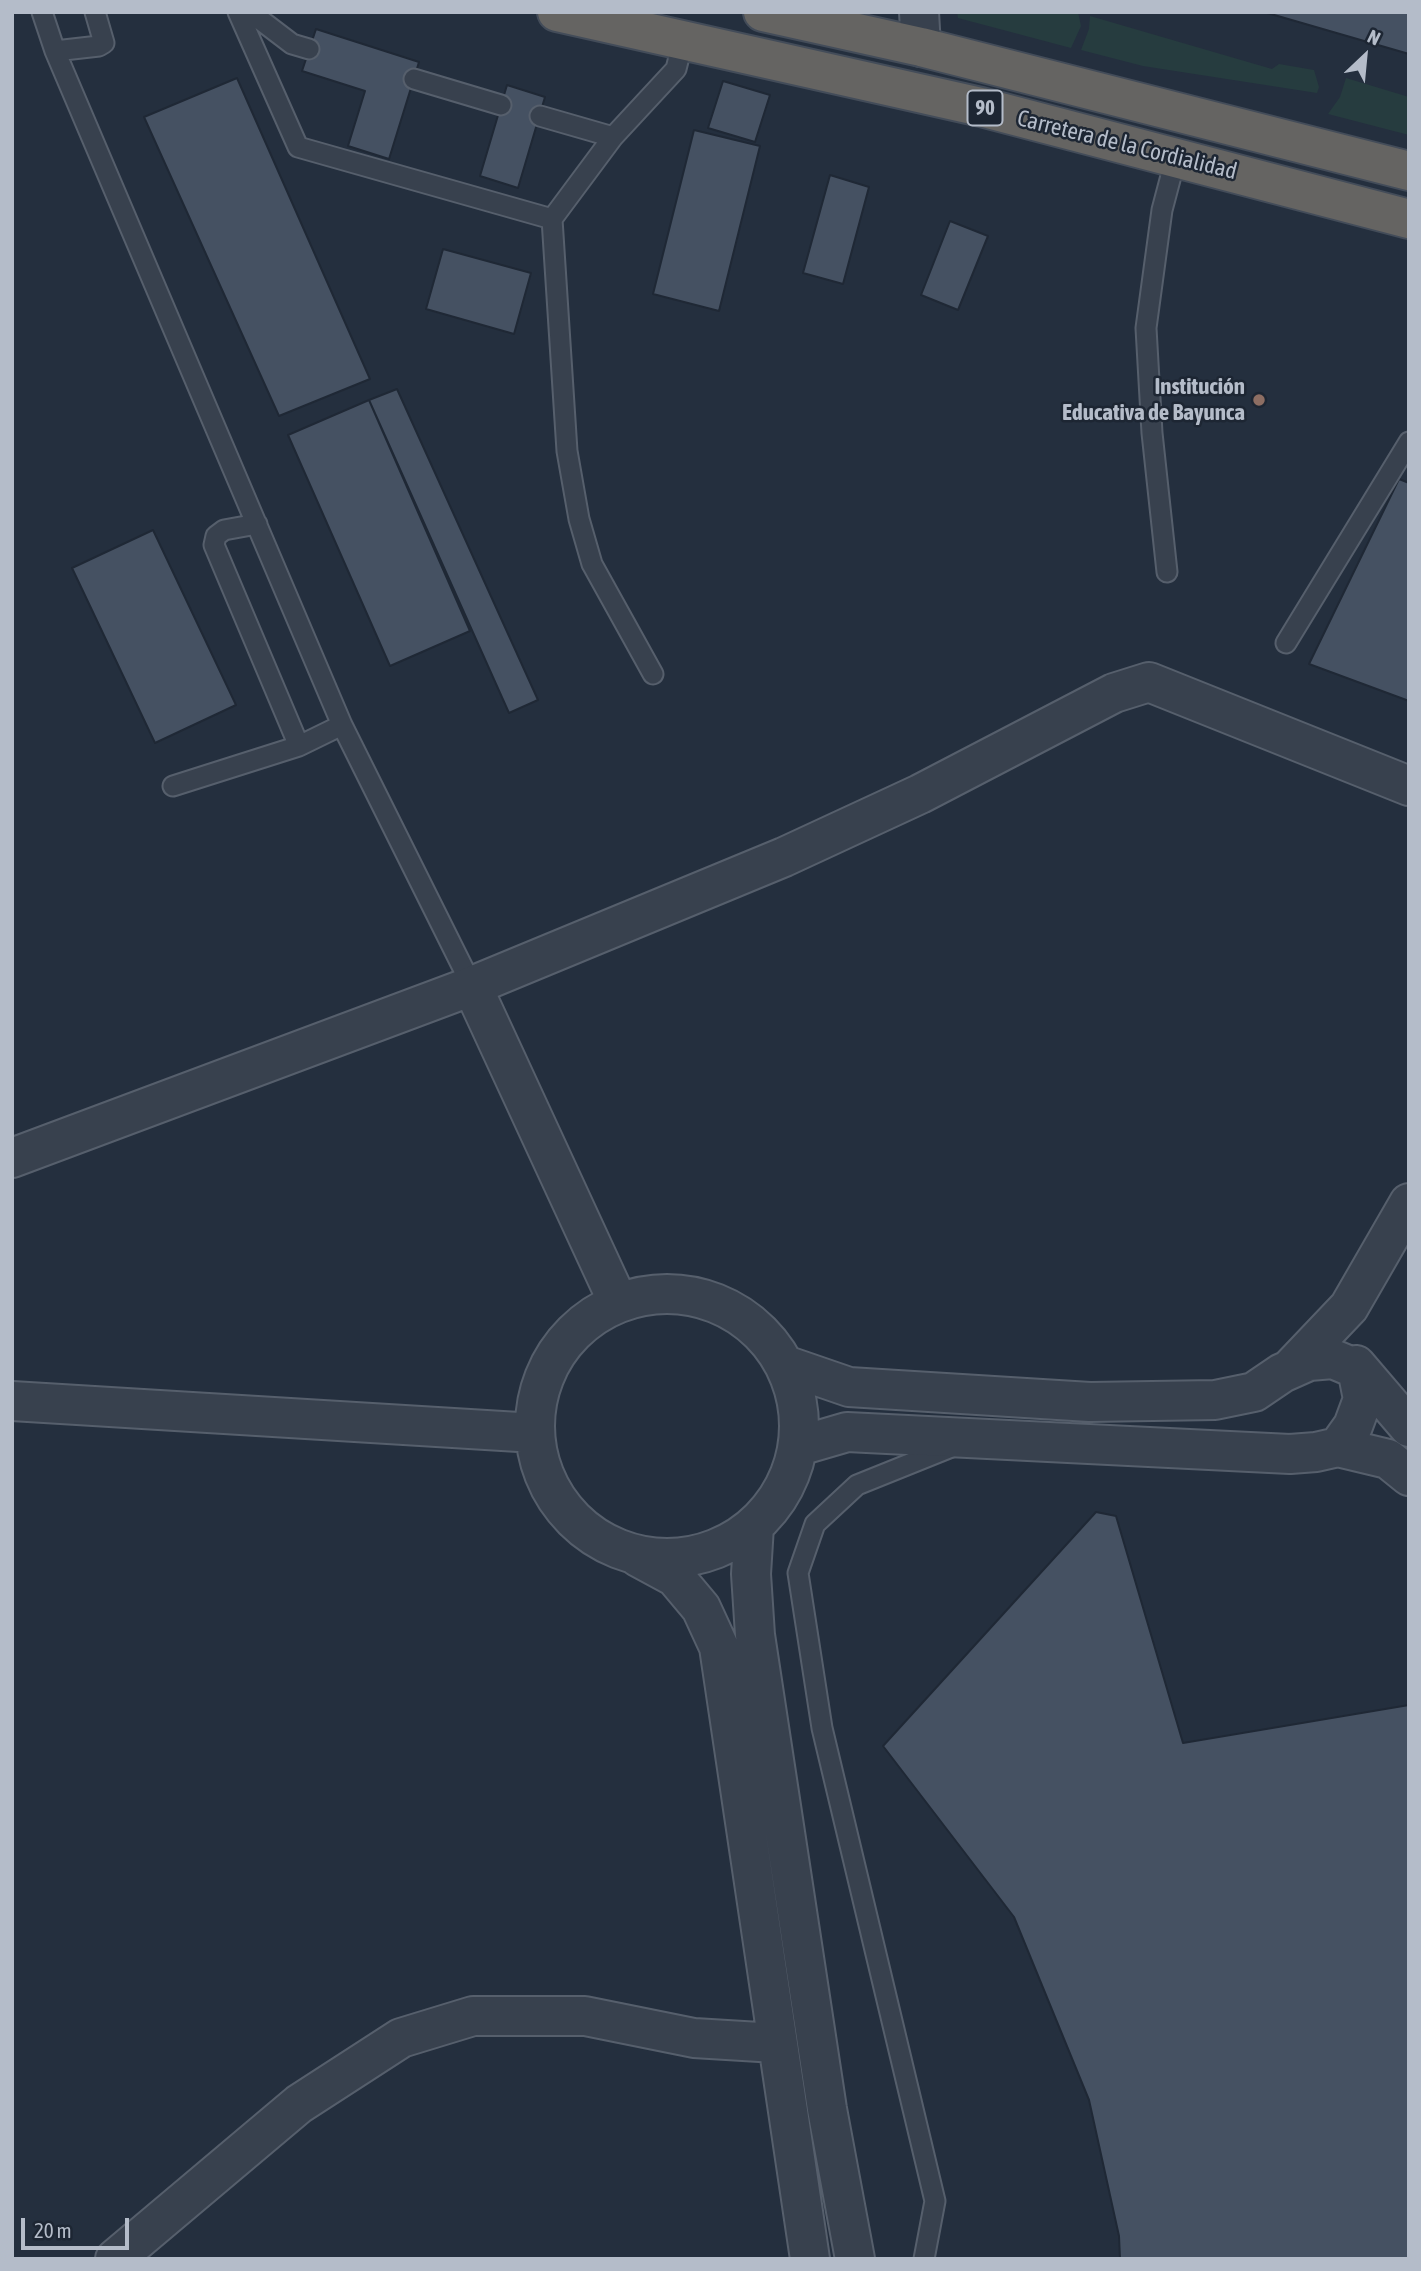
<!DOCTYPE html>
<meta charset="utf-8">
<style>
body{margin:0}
#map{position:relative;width:1421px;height:2271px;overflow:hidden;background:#242f3e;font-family:"Asap Condensed",sans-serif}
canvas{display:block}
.frame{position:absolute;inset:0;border:14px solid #b4bcc9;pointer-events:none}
.north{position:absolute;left:1330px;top:21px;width:70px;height:70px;-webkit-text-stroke:5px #1d2633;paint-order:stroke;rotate:26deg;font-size:19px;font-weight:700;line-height:28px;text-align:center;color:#b4bcc9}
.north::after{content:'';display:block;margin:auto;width:24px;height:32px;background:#b4bcc9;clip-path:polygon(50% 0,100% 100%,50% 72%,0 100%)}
.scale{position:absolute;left:21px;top:2218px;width:108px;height:32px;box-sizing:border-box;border:4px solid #b4bcc9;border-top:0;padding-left:9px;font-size:21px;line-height:24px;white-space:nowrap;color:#b4bcc9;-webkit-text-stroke:5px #1d2633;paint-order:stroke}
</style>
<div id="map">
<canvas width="1421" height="2271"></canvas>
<div class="frame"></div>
<div class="north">N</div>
<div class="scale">20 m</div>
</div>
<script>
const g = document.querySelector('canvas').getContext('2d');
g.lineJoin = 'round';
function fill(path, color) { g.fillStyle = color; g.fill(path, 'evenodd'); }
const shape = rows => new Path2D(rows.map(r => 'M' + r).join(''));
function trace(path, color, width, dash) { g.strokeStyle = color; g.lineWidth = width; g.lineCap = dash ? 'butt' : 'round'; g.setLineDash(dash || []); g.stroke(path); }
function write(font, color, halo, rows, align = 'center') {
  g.font = font + ' "Asap Condensed",sans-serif'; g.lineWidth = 5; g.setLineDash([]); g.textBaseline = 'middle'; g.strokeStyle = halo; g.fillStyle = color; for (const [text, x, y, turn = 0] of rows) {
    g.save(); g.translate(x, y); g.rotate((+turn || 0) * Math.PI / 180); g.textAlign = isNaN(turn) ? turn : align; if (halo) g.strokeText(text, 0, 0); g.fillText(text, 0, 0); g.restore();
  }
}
fill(shape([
 [957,12,1078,12,1081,26,1071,48,958,18],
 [1090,16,1272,69,1279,64,1314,70,1319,87,1317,93,1143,66,1081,50,1089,29],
 [1346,78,1409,97,1409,135,1328,114,1340,97]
]), '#263c3f');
const building = shape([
 [1264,12,1409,12,1409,54,1264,12],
 [316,29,419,62,389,159,348,146,365,91,302,71,316,29],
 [237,78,370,379,279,416,144,117,237,78],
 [723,81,770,95,755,142,708,128,723,81],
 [507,85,545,97,518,188,480,176,507,85],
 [694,130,760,146,719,311,653,294,694,130],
 [830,175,869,187,843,284,803,273,830,175],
 [950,221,988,236,958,310,921,295,950,221],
 [443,249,531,273,514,334,426,309,443,249],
 [397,389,538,700,509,713,369,400,397,389],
 [369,400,470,631,390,666,288,435,369,400],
 [1399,479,1409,483,1409,701,1309,664,1399,479],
 [153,530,236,705,155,743,72,568,153,530],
 [1096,1512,1116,1516,1183,1743,1409,1705,1409,2259,1120,2259,1119,2236,1089,2100,1014,1917,883,1746,1096,1512]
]);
fill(building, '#455162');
trace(building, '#1f2835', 2);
const service = shape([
 [42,12,55,51,342,725,472,986],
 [238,12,298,147,552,219],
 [250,12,292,44,309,49],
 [55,51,99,46,104,43,95,12],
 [414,79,501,105],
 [540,116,613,137],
 [257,524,224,530,216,536,214,545,299,746],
 [1167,572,1152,433,1146,328,1162,210,1176,157],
 [1286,643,1409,442],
 [653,674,592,564,579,519,567,451,552,219,613,137,676,69,683,41],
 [173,786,299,746,342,725],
 [924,2259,935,2201,822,1728,798,1573,815,1524,857,1485,954,1446]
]);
const minor = shape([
 [919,12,921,47],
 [472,986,618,1302],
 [12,1158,472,986,784,857,920,794,1114,693,1149,682,1409,786],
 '535 1426a132 132 0 1 1 264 0a132 132 0 1 1-264 0Z',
 [785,1365,849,1387,1090,1402,1215,1400,1254,1392,1282,1373,1309,1361,1333,1359,1357,1369,1363,1399,1353,1426,1338,1447,1316,1452,1290,1454,847,1432,799,1446],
 [1356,1365,1409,1427],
 [1290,1369,1349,1307,1409,1203],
 [12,1401,535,1433],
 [1338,1447,1388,1459,1409,1476],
 [754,1526,751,1574,755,1635,827,2109,855,2259],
 [638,1557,675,1577,701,1608,719,1647,810,2259],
 [115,2259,299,2104,401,2038,473,2016,585,2016,694,2038,776,2043]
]);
const trunk = shape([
 [557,12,981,107,1409,219],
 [763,12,921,47,1409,171]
]);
trace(service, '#565f6c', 23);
trace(minor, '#565f6c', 42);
trace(trunk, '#434c59', 42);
trace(service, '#38414e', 19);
trace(minor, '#38414e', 38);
trace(trunk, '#656462', 38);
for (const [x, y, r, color] of [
 [1259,400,7,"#8d6e63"]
]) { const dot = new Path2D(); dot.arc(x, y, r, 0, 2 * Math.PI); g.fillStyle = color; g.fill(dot); trace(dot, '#1d2633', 2.5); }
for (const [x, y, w] of [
 [985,108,35]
]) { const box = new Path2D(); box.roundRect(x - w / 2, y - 17.5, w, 35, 5); g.fillStyle = '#1d2633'; g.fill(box); trace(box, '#b4bcc9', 2); }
write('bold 21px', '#b4bcc9', null, [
 ["90",985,108]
]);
write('23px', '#b4bcc9', '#1d2633', [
 ["Carretera de la Cordialidad",1127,145,14]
]);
write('bold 23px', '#b4bcc9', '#1d2633', [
 ["Institución",1245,387],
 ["Educativa de Bayunca",1245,413]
], 'right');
</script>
